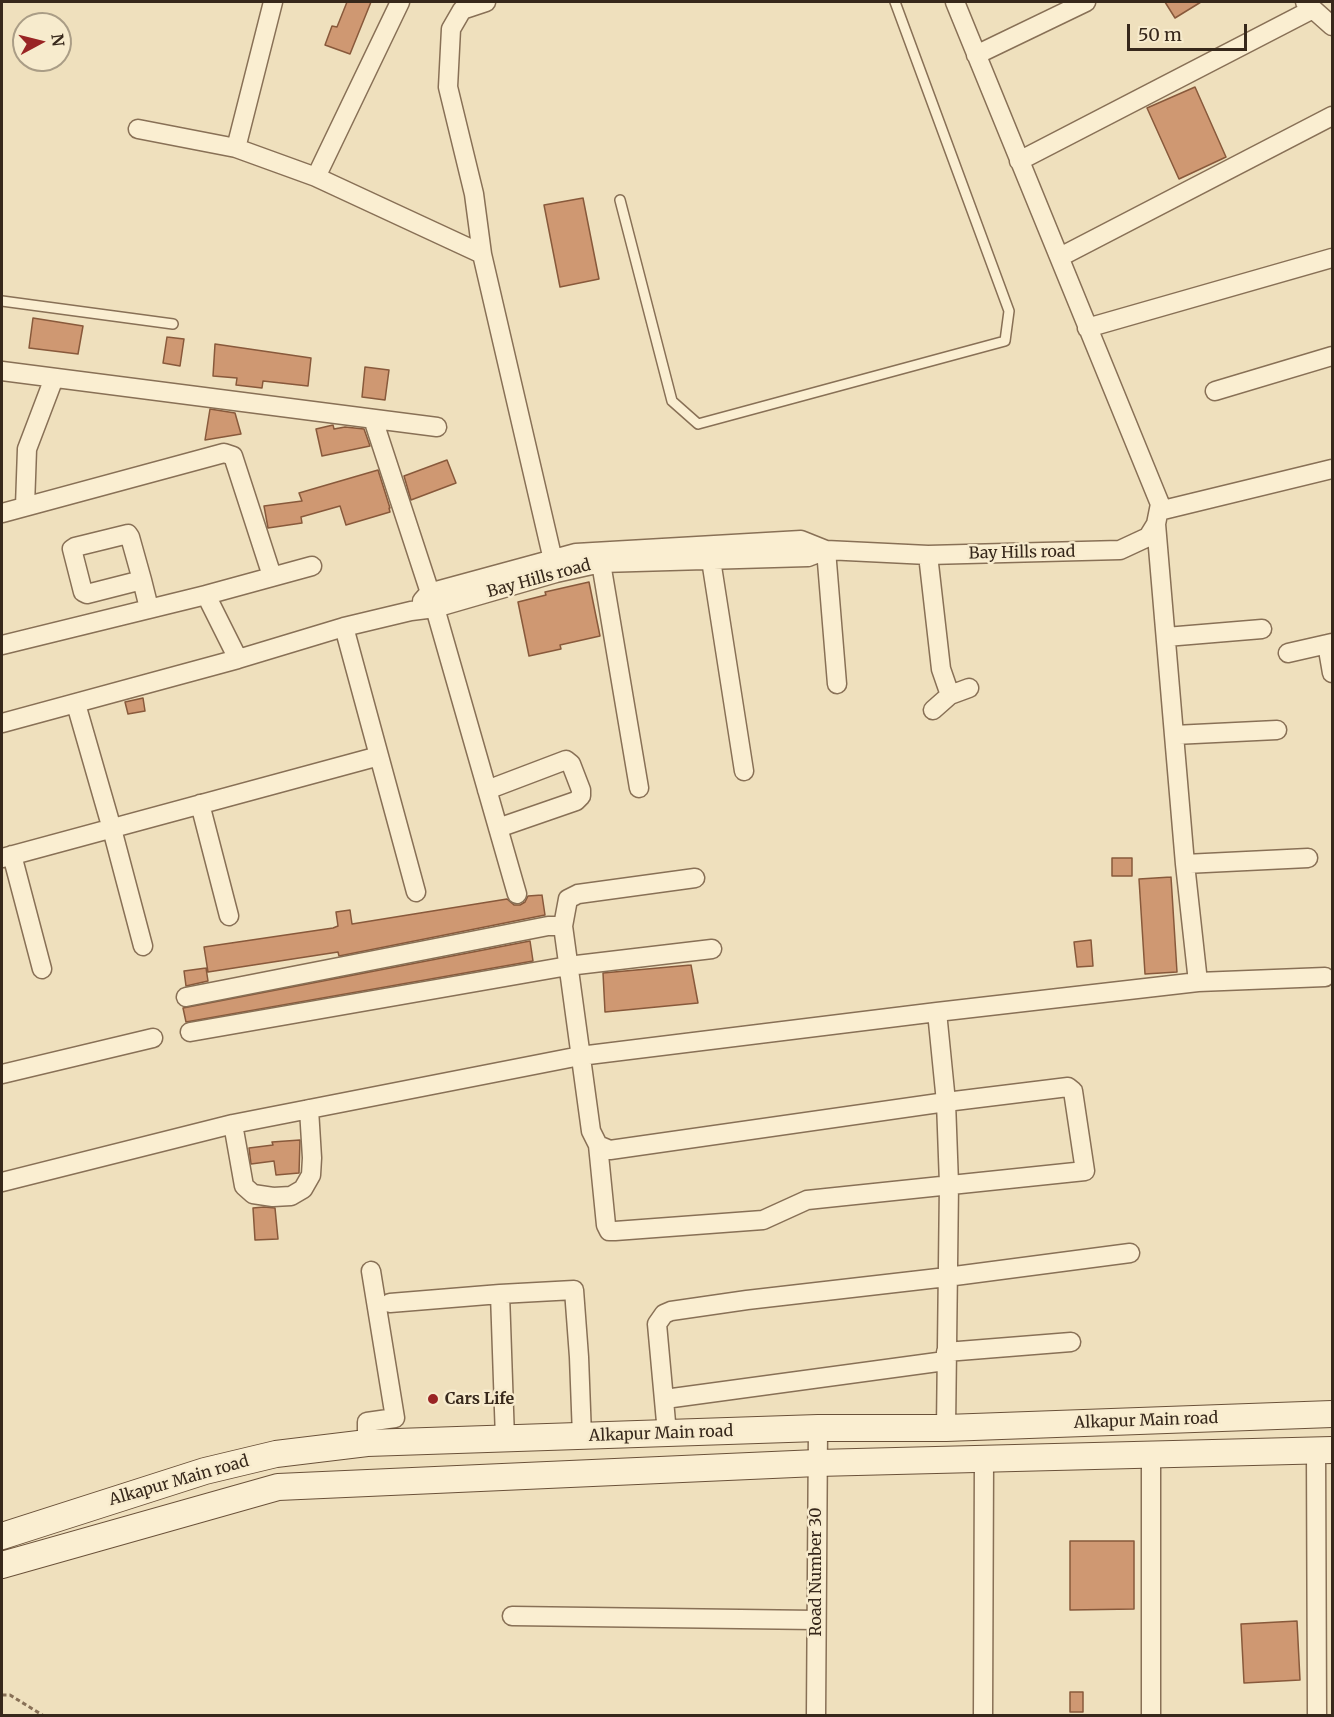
<!DOCTYPE html>
<style>
body{margin:0}
#map{position:relative;width:1334px;height:1717px;overflow:hidden;background:#efe0bd;font-family:Merriweather,serif}
canvas{display:block}
.frame{position:absolute;inset:0;border:3px solid #37281b;pointer-events:none}
.north{position:absolute;left:12px;top:12px;width:60px;height:60px;box-sizing:border-box;background:#f7ebcd;border:2px solid #aa9d86;border-radius:50%;rotate:83deg;font-size:16px;font-weight:700;line-height:24px;text-align:center;color:#37281b}
.north::after{content:'';display:block;margin:auto;width:21px;height:27px;background:#992424;clip-path:polygon(50% 0,100% 100%,50% 72%,0 100%)}
.scale{position:absolute;left:1127px;top:24px;width:120px;height:27px;box-sizing:border-box;border:3px solid #37281b;border-top:0;padding-left:8px;font-size:18px;line-height:21px;white-space:nowrap;color:#37281b;-webkit-text-stroke:4px #f7ebcd;paint-order:stroke}
</style>
<div id="map">
<canvas width="1334" height="1717"></canvas>
<div class="frame"></div>
<div class="north">N</div>
<div class="scale">50 m</div>
</div>
<script>
const g = document.querySelector('canvas').getContext('2d');
g.lineJoin = 'round';
function fill(path, color) { g.fillStyle = color; g.fill(path, 'evenodd'); }
const shape = rows => new Path2D(rows.map(r => 'M' + r).join(''));
function trace(path, color, width, dash) { g.strokeStyle = color; g.lineWidth = width; g.lineCap = dash ? 'butt' : 'round'; g.setLineDash(dash || []); g.stroke(path); }
function write(font, color, halo, rows, align = 'center') {
  g.font = font + ' Merriweather,serif'; g.lineWidth = 5; g.setLineDash([]); g.textBaseline = 'middle'; g.strokeStyle = halo; g.fillStyle = color; for (const [text, x, y, turn = 0] of rows) {
    g.save(); g.translate(x, y); g.rotate((+turn || 0) * Math.PI / 180); g.textAlign = isNaN(turn) ? turn : align; if (halo) g.strokeText(text, 0, 0); g.fillText(text, 0, 0); g.restore();
  }
}
const building = shape([
 [347,2,371,2,350,54,325,45,332,26,337,27,347,2],
 [1165,2,1201,2,1175,18,1165,2],
 [1195,87,1226,157,1179,179,1147,108,1195,87],
 [583,198,599,279,560,287,544,205,583,198],
 [33,318,83,326,78,354,29,348,33,318],
 [167,337,184,339,180,366,163,363,167,337],
 [215,344,311,358,308,386,263,381,262,388,236,385,237,378,213,376,215,344],
 [365,367,389,370,385,400,362,397,365,367],
 [210,409,235,413,241,434,205,440,210,409],
 [333,425,334,429,345,427,364,429,370,446,322,456,316,429,333,425],
 [447,460,456,483,411,500,404,476,447,460],
 [378,470,390,508,389,508,390,512,346,525,340,506,301,517,302,523,268,528,264,506,302,501,299,493,378,470],
 [589,582,600,636,560,645,561,649,529,656,518,602,546,595,545,592,589,582],
 [143,698,145,711,128,714,125,702,143,698],
 [1112,858,1132,858,1132,876,1112,876,1112,858],
 [1171,877,1177,972,1145,974,1139,879,1171,877],
 [542,895,545,915,339,956,338,952,208,972,204,947,333,928,338,926,336,912,350,910,352,924,507,899,514,905,520,905,525,902,528,896,542,895],
 [1091,940,1093,966,1077,967,1074,942,1091,940],
 [530,941,533,961,186,1022,183,1008,530,941],
 [691,965,698,1003,605,1012,603,973,691,965],
 [206,968,208,981,186,986,184,971,206,968],
 [300,1140,299,1173,276,1175,274,1161,251,1164,249,1148,273,1145,272,1142,300,1140],
 [264,1207,275,1208,278,1239,255,1240,253,1208,264,1207],
 [1070,1541,1134,1541,1134,1609,1070,1610,1070,1541],
 [1297,1621,1300,1680,1244,1683,1241,1624,1297,1621],
 [1070,1692,1083,1692,1083,1712,1070,1712,1070,1692]
]);
fill(building, '#cf9872');
trace(building, '#88593b', 1.5);
const lane = shape([
 [620,200,672,401,698,424,1005,341,1009,311,895,2],
 [2,301,173,324]
]);
const street = shape([
 [955,2,1160,504,1156,524,1185,864,1198,982],
 [1305,2,1332,26],
 [976,55,1086,2],
 [138,129,236,148,316,177,482,254,556,573],
 [236,148,273,2],
 [1019,161,1313,9],
 [316,177,400,2],
 [482,254,474,194,448,87,451,29,462,10,486,2],
 [1060,257,1332,116],
 [1087,328,1332,258],
 [2,371,437,427],
 [1215,391,1332,356],
 [373,419,435,608,517,894],
 [25,506,27,449,54,378],
 [1159,511,1332,469],
 [2,513,224,453,233,456,272,576],
 [826,550,837,684],
 [928,555,941,669,950,695],
 [711,560,744,771],
 [601,563,639,788],
 [142,580,87,594,83,592,72,549,75,547,128,534,130,537,142,580,149,608],
 [206,595,312,566],
 [422,601,429,593,576,553,801,540,826,550],
 [344,627,416,892],
 [1166,637,1262,629],
 [1327,644,1332,673],
 [2,645,206,595,238,659],
 [1288,653,1332,643],
 [76,704,112,829,143,946],
 [933,710,950,695,969,688],
 [2,723,238,659,344,627,411,611,435,608,556,573,601,563,808,557,826,550,928,555,1120,550,1148,537,1156,524],
 [1174,735,1277,730],
 [487,790,566,760,571,764,581,790,581,796,576,801,498,828],
 [200,804,229,916],
 [12,855,42,969],
 [2,858,379,756],
 [1185,864,1308,858],
 [186,997,548,926,563,926],
 [937,1012,946,1102,949,1184,946,1428],
 [190,1032,568,966,712,949],
 [2,1074,153,1038],
 [233,1124,244,1186,253,1194,273,1197,291,1196,303,1189,311,1175,312,1158,309,1109],
 [598,1145,606,1225,609,1231,615,1231,763,1220,807,1200,1085,1171,1073,1091,1068,1087,946,1102,610,1150,598,1145,591,1131,563,926,568,899,578,894,695,878],
 [2,1182,233,1124,580,1056,937,1012,1198,982,1325,977],
 [390,1303,500,1294],
 [946,1352,1071,1342],
 [665,1399,945,1361],
 [667,1433,657,1324,664,1314,671,1311,747,1300,947,1277,1130,1253],
 [505,1439,500,1294,574,1290,579,1357,582,1436],
 [367,1443,367,1422,395,1418,371,1271],
 [1316,1450,1317,1716],
 [1151,1455,1151,1716],
 [512,1616,816,1620],
 [816,1716,818,1428],
 [983,1716,984,1459]
]);
const secondary = shape([
 [2,1536,205,1471,276,1454,367,1443,818,1428,946,1428,1332,1414],
 [2,1565,278,1487,817,1463,1332,1450]
]);
trace(lane, '#887056', 12);
trace(street, '#887056', 21);
trace(secondary, '#6a5139', 28);
trace(shape([
 [2,1695,10,1695,44,1716]
]), '#887056', 3, [4.5, 3]);
trace(lane, '#faeed1', 9);
trace(street, '#faeed1', 18);
trace(secondary, '#faeed1', 26);
for (const [x, y, r, color] of [
 [433,1399,6,"#992424"]
]) { const dot = new Path2D(); dot.arc(x, y, r, 0, 2 * Math.PI); g.fillStyle = color; g.fill(dot); trace(dot, '#f7ebcd', 2); }
write('16px', '#37281b', '#f7ebcd', [
 ["Bay Hills road",1022,553,-1],
 ["Bay Hills road",539,579,-15],
 ["Alkapur Main road",1146,1421,-2],
 ["Alkapur Main road",661,1434,-2],
 ["Alkapur Main road",179,1481,-16],
 ["Road Number 30",816,1572,-90]
]);
write('bold 16px', '#37281b', '#f7ebcd', [
 ["Cars Life",445,1399]
], 'left');
</script>
